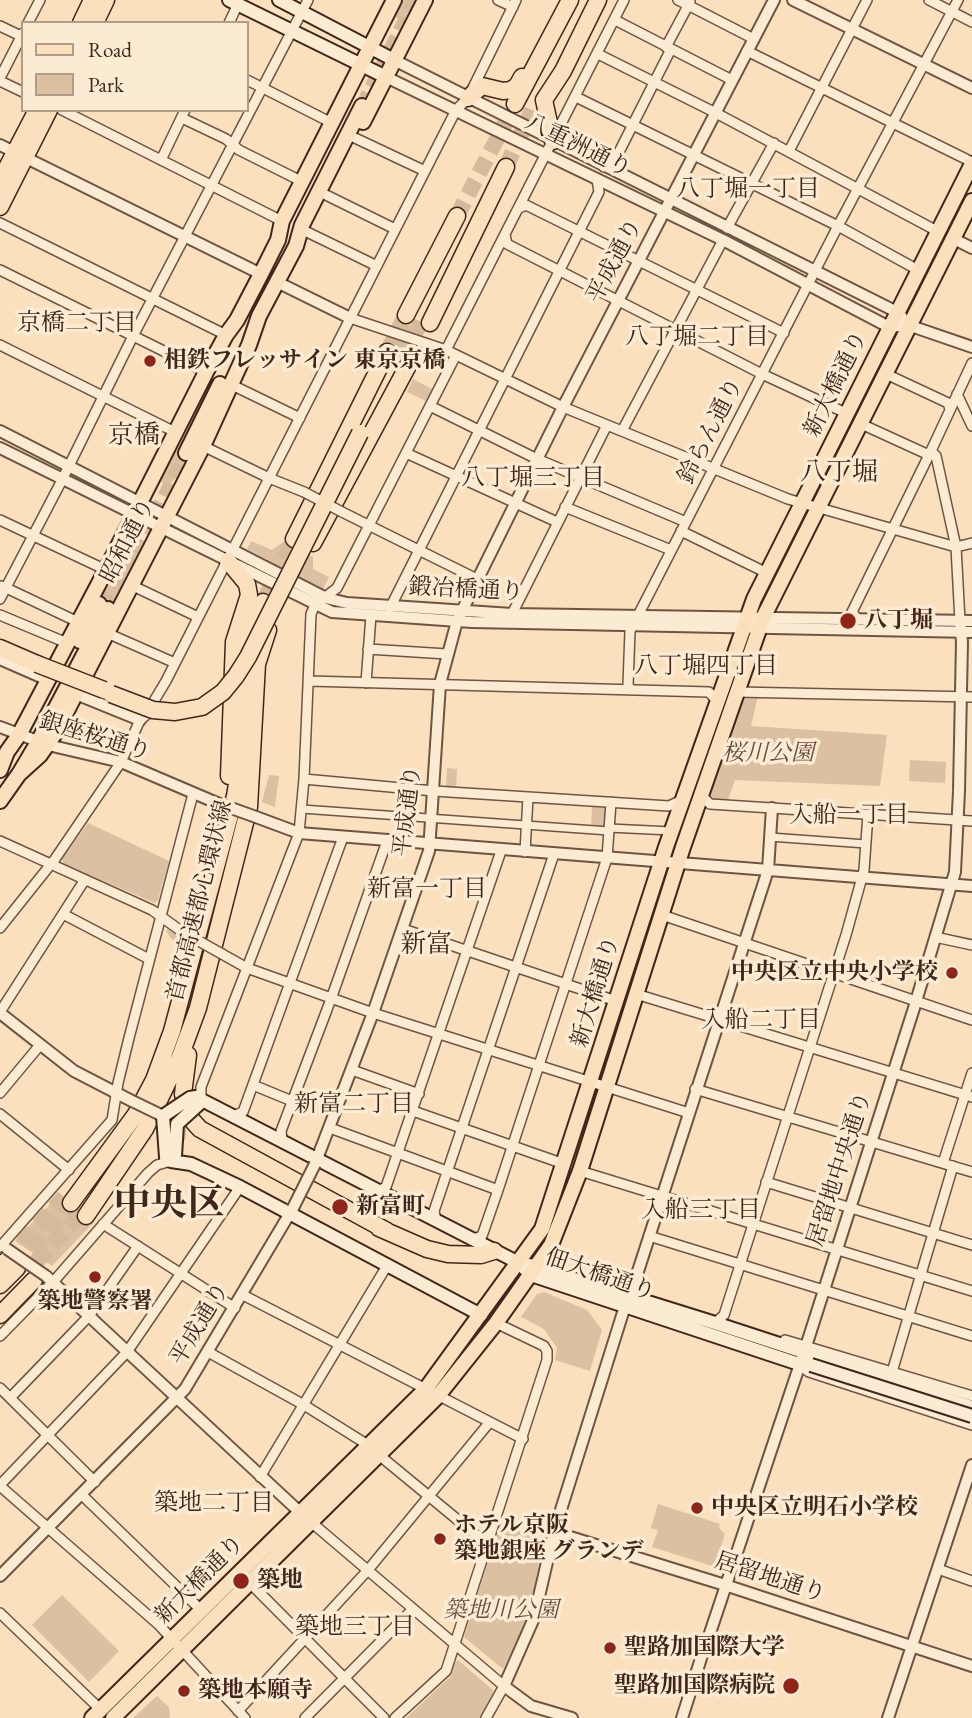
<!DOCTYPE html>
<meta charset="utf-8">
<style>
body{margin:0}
#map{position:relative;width:972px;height:1718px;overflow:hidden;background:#fae0bc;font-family:"EB Garamond",serif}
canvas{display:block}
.legend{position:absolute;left:21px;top:21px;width:228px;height:91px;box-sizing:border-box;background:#fcebd3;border:2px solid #b19c89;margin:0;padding:9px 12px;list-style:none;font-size:21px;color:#41261b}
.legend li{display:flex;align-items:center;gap:14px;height:35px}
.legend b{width:35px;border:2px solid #b19c89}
</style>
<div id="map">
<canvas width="972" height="1718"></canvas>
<ul class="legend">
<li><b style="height:9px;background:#fae0bc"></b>Road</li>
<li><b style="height:19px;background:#dbc0a1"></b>Park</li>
</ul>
</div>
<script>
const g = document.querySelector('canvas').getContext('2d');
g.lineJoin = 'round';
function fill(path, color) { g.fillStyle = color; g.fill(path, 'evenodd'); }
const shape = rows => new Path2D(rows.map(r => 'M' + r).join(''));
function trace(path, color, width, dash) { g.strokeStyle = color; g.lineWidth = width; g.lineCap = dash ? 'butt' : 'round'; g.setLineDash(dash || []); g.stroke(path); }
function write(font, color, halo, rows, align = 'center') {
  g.font = font + ' "EB Garamond","Noto Serif JP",serif'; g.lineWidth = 7; g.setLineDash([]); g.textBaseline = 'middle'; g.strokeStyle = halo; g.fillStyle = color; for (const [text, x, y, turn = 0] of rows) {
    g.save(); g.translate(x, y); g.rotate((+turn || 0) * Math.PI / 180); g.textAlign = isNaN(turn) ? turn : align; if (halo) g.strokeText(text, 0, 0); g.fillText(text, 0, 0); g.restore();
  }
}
fill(shape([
 [400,0,414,0,404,21,393,16],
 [413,379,432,389,426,401,407,392],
 [173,449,189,457,169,487,157,480],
 [132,541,143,547,113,609,95,600,110,585],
 [251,541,272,550,283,542,313,557,313,569,329,577,323,589,247,549],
 [741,695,758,696,751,726,887,735,880,786,735,780,728,800,710,799,708,796],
 [910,760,946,762,945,783,909,781],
 [447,768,457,769,456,788,446,787],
 [269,775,279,776,275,807,262,802],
 [592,807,605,808,605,829,591,828],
 [88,823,169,861,158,900,155,903,64,864,62,859],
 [168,929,220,959,214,980,176,959,178,947,166,931],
 [60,1194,94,1222,52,1266,15,1241],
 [544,1292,587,1310,602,1330,590,1371,555,1360,557,1348,544,1329,521,1317,537,1294],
 [658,1504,720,1524,719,1528,725,1534,715,1565,712,1566,652,1547,658,1530,651,1528],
 [500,1523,544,1541,527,1619,503,1669,464,1637],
 [62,1595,119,1651,89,1682,32,1625],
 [458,1660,494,1691,480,1718,406,1718,450,1677,453,1665],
 [157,1696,169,1707,170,1718,133,1718]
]), '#dbc0a1');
trace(shape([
 [362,106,415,0],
 [99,604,119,565],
 [108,609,186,453]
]), '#d5bb9c', 14, [14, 7]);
trace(shape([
 [506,167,532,110],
 [457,216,515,104],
 [387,352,406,315],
 [401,357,423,319],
 [263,602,294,539],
 [135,1138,144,1133,160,1130,186,1132],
 [6,1261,64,1197],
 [36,1262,82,1213],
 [17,1268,67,1208]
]), '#d5bb9c', 16, [16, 8]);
const pedestrian = shape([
 [302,809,609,831],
 [609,828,671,831],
 [770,837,866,844]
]);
const minor = shape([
 [498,0,513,7],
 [678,0,754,39],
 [929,0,972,22],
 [615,20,732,80],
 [28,23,40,0],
 [229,23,238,4],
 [0,26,21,36],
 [666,47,690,2],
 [747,51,972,162],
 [598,54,716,113,937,231],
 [0,78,23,33],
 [247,80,332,123],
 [0,81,23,92],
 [576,97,838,226,918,270],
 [62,110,282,221],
 [182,118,226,139,239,150,303,182],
 [355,138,425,171],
 [789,151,867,0],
 [161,160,185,110],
 [604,167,615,160,671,49],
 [326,195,395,229],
 [519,208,526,205,784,333],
 [0,223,226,335],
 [727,228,774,143],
 [307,232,377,266],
 [505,235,507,244,762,374,848,414],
 [0,270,206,372],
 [350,318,446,350,563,407,788,499,956,547,972,543],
 [0,345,175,432],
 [446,350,624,0],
 [884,373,948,403,950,409],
 [230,384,300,418],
 [957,394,972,426],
 [430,406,537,459,686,522],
 [622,431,723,240],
 [203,446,269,478,304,492],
 [931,451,936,456,956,547,960,621],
 [406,453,557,522],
 [930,453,972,363],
 [565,507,671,550],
 [342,512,477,579],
 [0,520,106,570],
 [681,531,767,573],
 [131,585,198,617],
 [2,586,78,622],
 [0,599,62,480,133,336,308,0],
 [390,608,599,192,597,179],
 [512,614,607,425],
 [0,615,67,643],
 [858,620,852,612,929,455,859,423],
 [107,633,175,663],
 [368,649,447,654],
 [309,681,709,692,717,701],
 [366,683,371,615],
 [631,690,628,685,630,631,838,226,958,0],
 [738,692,972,697],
 [304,779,434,791,669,806,682,800],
 [701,795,710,804,972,821],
 [0,841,152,910,181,931],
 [525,852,528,797],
 [63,914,149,959],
 [662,915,972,1020],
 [0,928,55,859,121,762,140,720,145,716,166,681,456,110,468,98,516,0],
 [403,929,616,1001],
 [935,937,972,945],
 [222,954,247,968,373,1013,689,1113],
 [636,994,972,1097],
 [0,1012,84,881],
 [352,1070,419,1094],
 [253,1085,292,1101],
 [695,1089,972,1172],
 [0,1093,40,1045],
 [201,1098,201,1087,299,833,304,779,311,614,315,605,337,588,456,355],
 [413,1111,564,1164],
 [0,1114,69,1170],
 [233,1116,243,1112,343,837],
 [330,1128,498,1190],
 [282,1140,281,1131,331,999,387,841],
 [943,1163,972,1073],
 [580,1171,972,1291],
 [766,1182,972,1245],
 [378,1191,386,1187,501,851],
 [436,1221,434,1211,554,854],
 [103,1224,235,1308],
 [649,1236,972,1336],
 [471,1240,482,1236,498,1190,607,858,611,802],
 [0,1247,112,1120,118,1083,129,1038,193,794],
 [243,1295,523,1439],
 [715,1323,724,1315,846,935,864,870,868,814],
 [0,1336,54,1281,148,1173,157,1165,171,1161],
 [785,1340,972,1396],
 [208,1352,304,1405,368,1445],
 [799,1365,809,1372,972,1425],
 [892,1372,953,1166],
 [0,1388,95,1482],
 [10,1398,89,1316,138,1246],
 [379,1455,487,1544],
 [260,1477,388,1264],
 [0,1485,127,1352,240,1187],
 [0,1486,158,1624,245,1718],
 [82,1495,202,1611],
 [311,1522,504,1686,486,1718],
 [938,1569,972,1581],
 [250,1583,384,1718],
 [0,1613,101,1710],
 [238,1711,368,1570,489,1423],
 [305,1718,413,1609],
 [395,1718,446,1671,547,1360,547,1351,544,1346,496,1323]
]);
const tertiary = shape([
 [793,0,972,88],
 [394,60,897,312,902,317],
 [386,77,723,240,889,327,908,325,972,347],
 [0,145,261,274],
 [954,239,972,248],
 [277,282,350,318],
 [0,431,326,598,347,603,512,614,972,621],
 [0,448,332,612,472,622,972,632],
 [0,659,48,680],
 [76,694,140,720],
 [0,727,48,745,121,762,217,803],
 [256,817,299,833,972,886],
 [0,1013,74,1071,130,1100],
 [315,1164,373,1013,429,851,440,684,457,621,563,407,774,0],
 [46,1276,305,1517],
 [630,1296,768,870,772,808],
 [554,1532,725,1585,972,1666],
 [0,1576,185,1389,293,1208],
 [706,1645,809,1337,914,1008,955,872,959,791,962,642,960,621],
 [572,1718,531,1706,504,1686,534,1618,554,1532,625,1306],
 [682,1718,703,1652],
 [888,1718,972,1465]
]);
const secondary = shape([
 [229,0,386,77],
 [279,0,394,60],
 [196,1097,519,1263,531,1275,799,1364,811,1365],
 [166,1157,171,1161,191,1164,240,1187,481,1315],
 [529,1265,715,1323,972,1407]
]);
const primary = shape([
 [363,122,425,0],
 [186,453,220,384],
 [80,641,99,604],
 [0,770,7,752,19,735,106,570,206,372,226,335,237,320,261,274,278,240,282,221,394,0],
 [19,774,40,755,56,732,107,633,203,446,249,345,259,316,296,246,302,225,362,106],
 [0,801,19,774,38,742,108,609],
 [92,1718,425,1390,542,1229,666,847,754,599,972,164],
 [113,1718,437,1397,496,1323,551,1245,580,1171,683,847,763,618,972,201]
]);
const trunk = shape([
 [81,23,92,0],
 [95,23,106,0],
 [0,181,37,110],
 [0,207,49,110]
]);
const motorway = shape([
 [468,98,482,86,503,91,511,90,517,86,522,77],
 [515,104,570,0],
 [553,141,544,100,563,71,598,0],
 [406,315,457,216],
 [430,323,506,167],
 [294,539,387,352],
 [313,543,411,360],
 [228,561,247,584,249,595,234,642,229,776],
 [0,648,37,664],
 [188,1055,183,1094,189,1117,200,1129,387,1231],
 [71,1203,136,1114,154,1080,172,1031,235,796,241,760,247,652,252,630,263,602],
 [86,1216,145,1129,180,1057,198,1008,249,807,257,664,268,630],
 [379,1228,427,1249,448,1254,481,1255,494,1251],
 [0,1267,6,1261],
 [0,1285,17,1268],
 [0,1315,34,1280]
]);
trace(pedestrian, '#6f5443', 10);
trace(minor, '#6f5443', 12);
trace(tertiary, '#6f5443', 14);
trace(secondary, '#41261b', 16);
trace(primary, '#41261b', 18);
trace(trunk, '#41261b', 19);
trace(motorway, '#41261b', 19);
trace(pedestrian, '#fcebd3', 7);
trace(minor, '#fcebd3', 9);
trace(tertiary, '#fcebd3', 10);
trace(secondary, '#fcebd3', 12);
trace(primary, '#fae0bc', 14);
trace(trunk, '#fae0bc', 16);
trace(motorway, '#fae0bc', 16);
const minorBridge = shape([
 [304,492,342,512],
 [181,931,222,954]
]);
const tertiaryBridge = shape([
 [217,803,256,817],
 [130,1100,163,1116],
 [293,1208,315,1164],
 [7,1249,46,1276]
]);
const secondaryBridge = shape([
 [163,1116,166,1157],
 [163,1116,190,1098,196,1097],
 [175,1156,177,1124,200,1103],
 [811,1365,972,1416]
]);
const motorwayBridge = shape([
 [37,664,104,690],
 [111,694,153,710,175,712,202,707,223,692,236,676,248,657,360,433]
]);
trace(minorBridge, '#6f5443', 12, []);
trace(tertiaryBridge, '#6f5443', 14, []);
trace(secondaryBridge, '#41261b', 16, []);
trace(motorwayBridge, '#41261b', 19, []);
trace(minorBridge, '#fcebd3', 9);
trace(tertiaryBridge, '#fcebd3', 10);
trace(secondaryBridge, '#fcebd3', 12);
trace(motorwayBridge, '#fae0bc', 16);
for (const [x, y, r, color] of [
 [150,361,7,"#8f2418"],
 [848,621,9,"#8f2418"],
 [952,973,7,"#8f2418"],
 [340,1207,9,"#8f2418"],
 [95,1277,7,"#8f2418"],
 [697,1508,7,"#8f2418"],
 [440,1539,7,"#8f2418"],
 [241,1581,9,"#8f2418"],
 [610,1648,7,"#8f2418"],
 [791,1686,9,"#8f2418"],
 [184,1691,7,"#8f2418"]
]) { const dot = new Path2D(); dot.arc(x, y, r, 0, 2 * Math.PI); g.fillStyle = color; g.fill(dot); trace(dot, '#fcebd3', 2.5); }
write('23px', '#41261b', '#fcebd3', [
 ["八重洲通り",578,146,26],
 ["平成通り",615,261,-62],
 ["新大橋通り",836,384,-64],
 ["鈴らん通り",711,431,-63],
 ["昭和通り",128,541,-63],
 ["鍛冶橋通り",466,590,3],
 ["銀座桜通り",95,737,17],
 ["平成通り",408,811,-83],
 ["首都高速都心環状線",200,901,-76],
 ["新大橋通り",596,992,-73],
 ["居留地中央通り",840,1169,-72],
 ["佃大橋通り",600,1275,19],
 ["平成通り",200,1324,-59],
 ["居留地通り",770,1578,18],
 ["新大橋通り",200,1580,-45]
]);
write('bold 23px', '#41261b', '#fcebd3', [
 ["相鉄フレッサイン 東京京橋",164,361],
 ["八丁堀",864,621],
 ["中央区立中央小学校",938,973,"right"],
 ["新富町",356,1207],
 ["築地警察署",95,1302,"center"],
 ["中央区立明石小学校",711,1508],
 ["ホテル京阪",454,1526],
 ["築地銀座 グランデ",454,1552],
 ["築地",257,1581],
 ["聖路加国際大学",624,1648],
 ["聖路加国際病院",775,1686,"right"],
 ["築地本願寺",198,1691]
], 'left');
write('italic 23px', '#684c3c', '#fcebd3', [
 ["桜川公園",768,754],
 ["築地川公園",501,1611]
]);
write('24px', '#41261b', '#fcebd3', [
 ["八丁堀一丁目",748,189],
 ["京橋二丁目",77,323],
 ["八丁堀二丁目",697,337],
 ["八丁堀三丁目",533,478],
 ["八丁堀四丁目",706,666],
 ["入船一丁目",849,815],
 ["新富一丁目",427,889],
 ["入船二丁目",761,1020],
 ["新富二丁目",354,1104],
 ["入船三丁目",701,1210],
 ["築地二丁目",214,1503],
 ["築地三丁目",355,1627]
]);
write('26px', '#41261b', '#fcebd3', [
 ["京橋",134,436],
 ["八丁堀",839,473],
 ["新富",426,945]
]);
write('bold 37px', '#41261b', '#fcebd3', [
 ["中央区",169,1205]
]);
</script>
